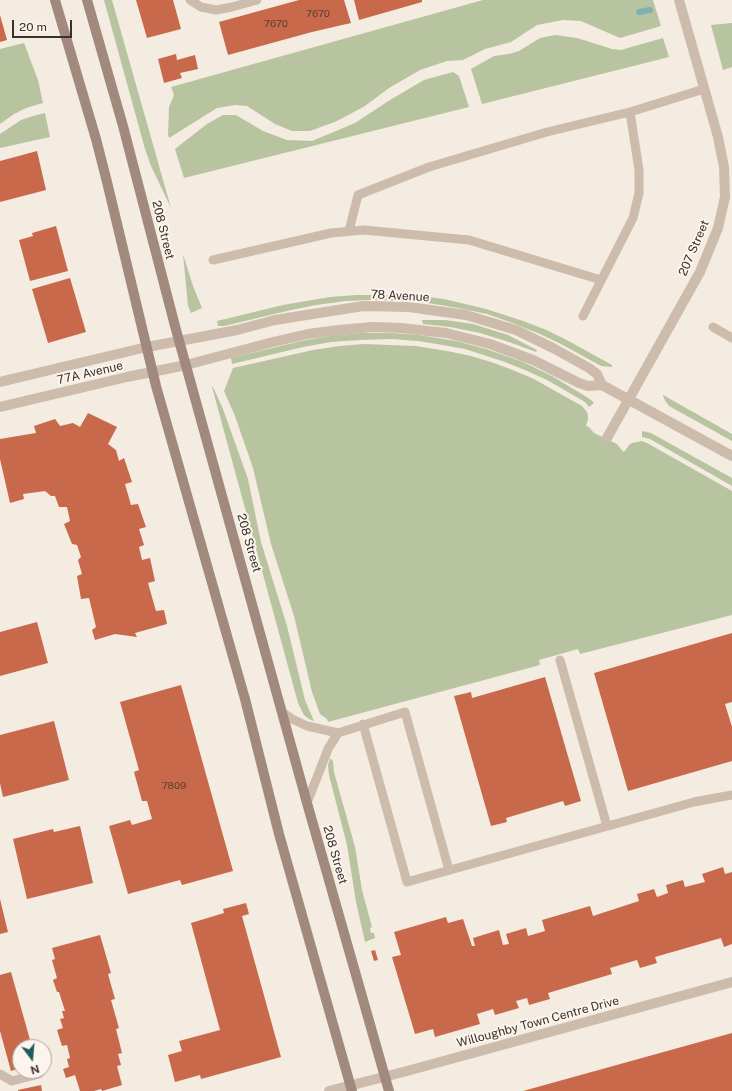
<!DOCTYPE html>
<style>
body{margin:0}
#map{position:relative;width:732px;height:1091px;overflow:hidden;background:#f4ebe1;font-family:"Public Sans",sans-serif}
canvas{display:block}
.north{position:absolute;left:12px;top:1039px;width:40px;height:40px;box-sizing:border-box;background:#fbf5ee;border:1px solid #aea6a0;border-radius:50%;rotate:164deg;font-size:11px;font-weight:700;line-height:16px;text-align:center;color:#3b302b}
.north::after{content:'';display:block;margin:auto;width:14px;height:18px;background:#1f5a5e;clip-path:polygon(50% 0,100% 100%,50% 72%,0 100%)}
.scale{position:absolute;left:12px;top:20px;width:60px;height:18px;box-sizing:border-box;border:2px solid #3b302b;border-top:0;padding-left:5px;font-size:12px;line-height:14px;white-space:nowrap;color:#3b302b;-webkit-text-stroke:3px #fbf5ee;paint-order:stroke}
</style>
<div id="map">
<canvas width="732" height="1091"></canvas>
<div class="north">N</div>
<div class="scale">20 m</div>
</div>
<script>
const g = document.querySelector('canvas').getContext('2d');
g.lineJoin = 'round';
function fill(path, color) { g.fillStyle = color; g.fill(path, 'evenodd'); }
const shape = rows => new Path2D(rows.map(r => 'M' + r).join(''));
function trace(path, color, width, dash) { g.strokeStyle = color; g.lineWidth = width; g.lineCap = dash ? 'butt' : 'round'; g.setLineDash(dash || []); g.stroke(path); }
function write(font, color, halo, rows, align = 'center') {
  g.font = font + ' "Public Sans",sans-serif'; g.lineWidth = 4; g.setLineDash([]); g.textBaseline = 'middle'; g.strokeStyle = halo; g.fillStyle = color; for (const [text, x, y, turn = 0] of rows) {
    g.save(); g.translate(x, y); g.rotate((+turn || 0) * Math.PI / 180); g.textAlign = isNaN(turn) ? turn : align; if (halo) g.strokeText(text, 0, 0); g.fillText(text, 0, 0); g.restore();
  }
}
fill(shape([
 [104,0,112,0,171,208,151,166,145,149],
 [483,0,653,0,661,26,620,38,581,21,563,20,537,25,511,42,485,49,463,60,447,61,420,70,389,88,365,106,337,121,310,131,292,131,275,124,247,106,235,105,217,108,169,138,168,135,169,107,174,95,171,87],
 [732,23,732,67,723,70,711,25],
 [555,35,577,38,612,49,621,50,663,38,669,57,482,104,471,69,494,56,509,54,519,51,540,38],
 [24,43,38,80,43,103,26,108,14,114,0,124,0,49],
 [453,72,459,76,469,107,184,178,175,149,207,124,223,115,236,115,263,131,287,140,312,141,355,123,390,100,424,80],
 [45,113,50,137,0,148,0,134,21,120,33,116],
 [183,254,193,286,202,308,191,313,188,306],
 [356,295,399,295,421,296,444,299,486,309,523,321,544,329,563,338,612,365,612,367,601,366,561,344,540,334,510,322,487,314,458,308,428,303,400,301,371,300,346,301,316,305,291,310,224,326,218,326,217,321,283,305,330,297],
 [422,320,445,320,473,324,508,335,537,350,536,352,509,342,480,333,450,327,423,324],
 [359,333,391,333,419,335,456,341,486,349,523,362,552,376,585,396,591,400,594,403,589,407,585,402,547,380,525,370,505,362,465,349,437,344,418,341,392,339,360,340,331,342,303,347,232,364,231,358,301,341,330,336],
 [364,344,416,346,447,351,471,356,491,362,510,369,532,378,582,406,587,412,588,416,588,419,586,426,589,427,594,433,617,444,621,449,624,452,629,445,632,443,642,441,647,443,732,491,732,615,580,654,578,649,539,660,540,665,328,722,327,719,320,714,312,692,294,616,271,544,253,468,235,416,224,391,233,368,313,350,340,346],
 [212,387,213,387,223,409,248,479,261,542,287,626,305,700,314,721,309,719,304,715,298,703],
 [663,395,732,434,732,441,669,406,666,402,663,396],
 [642,431,651,433,732,478,732,486,650,439,642,437],
 [330,758,333,761,334,772,355,847,362,890,372,927,370,928,371,933,374,933,375,938,365,942,356,902,347,845,329,775,328,765]
]), '#b8c4a0');
trace(shape([
 [639,12,650,10]
]), '#7fb0b2', 6);
fill(shape([
 [136,0,173,0,181,29,147,38],
 [299,0,344,0,351,23,312,32,228,55,219,22],
 [354,0,422,0,422,2,359,20],
 [0,15,7,40,0,42],
 [176,54,177,60,195,55,198,69,180,73,182,78,164,83,158,59],
 [37,151,46,190,0,202,0,161],
 [56,226,68,271,30,281,19,240,33,236,32,233],
 [70,278,86,332,48,343,32,289],
 [88,413,117,427,108,444,116,450,119,461,124,458,132,482,125,484,131,505,138,504,146,527,139,529,144,545,139,547,142,560,150,558,155,581,148,583,156,611,164,610,167,624,135,633,137,637,115,634,95,640,92,630,96,627,89,598,81,599,77,576,82,574,78,560,81,557,77,545,72,544,64,524,70,521,67,507,59,507,55,496,51,496,45,491,23,494,24,499,10,503,0,459,0,439,36,433,34,426,55,419,60,426,73,423,80,427],
 [37,622,48,663,0,676,0,632],
 [732,633,732,702,725,704,732,727,732,761,628,791,594,673],
 [545,677,581,801,565,806,563,801,506,818,507,822,491,826,454,696,471,692,472,698],
 [181,685,233,871,182,885,180,880,128,894,109,826,130,820,132,825,152,819,147,801,142,801,134,772,139,770,120,702],
 [54,721,69,780,3,797,0,783,0,735],
 [80,826,93,883,27,899,13,839,53,829,54,832],
 [723,867,725,874,732,872,732,944,724,947,721,938,655,957,657,963,640,968,637,960,610,968,612,974,548,993,550,999,529,1005,527,998,516,1001,519,1008,495,1015,493,1009,477,1014,480,1024,435,1037,433,1029,415,1034,392,957,401,955,394,932,446,917,448,923,463,919,472,946,475,946,473,938,499,930,503,945,509,944,506,934,526,928,528,936,545,931,542,920,590,906,593,916,639,901,637,894,654,889,657,897,668,893,666,885,683,880,685,887,705,882,702,874],
 [0,899,8,932,0,934],
 [246,903,249,914,242,916,281,1057,201,1079,200,1075,175,1082,168,1055,182,1051,179,1041,220,1030,191,923,224,913,223,909],
 [100,935,111,973,108,974,115,999,111,1000,119,1028,116,1029,122,1053,118,1054,121,1065,117,1066,122,1085,102,1091,101,1089,94,1091,80,1091,75,1075,66,1078,63,1069,69,1067,67,1059,70,1058,67,1045,62,1046,57,1030,63,1028,60,1019,64,1018,62,1011,65,1011,59,992,57,992,53,980,57,978,52,960,55,959,52,948],
 [375,950,378,960,374,961,371,951],
 [11,972,32,1047,20,1047,20,1068,11,1071,0,1031,0,975],
 [732,1033,732,1091,523,1091],
 [41,1085,42,1091,18,1091,18,1090]
]), '#c8694b');
trace(shape([
 [190,0,201,7,216,10,232,7,257,0],
 [349,231,358,195,429,167,547,132,630,112,704,89],
 [213,260,331,233,364,230,469,240,601,280],
 [583,316,633,218,639,193,639,170,630,112],
 [713,327,732,338],
 [560,660,607,826],
 [282,712,292,719,307,726,338,733,405,712,449,870],
 [363,724,407,882,694,802,732,795],
 [307,803,328,749,338,733],
 [0,1074,12,1081,39,1074]
]), '#cdbbac', 9);
trace(shape([
 [179,341,237,330,275,320,363,306,409,307,466,315,516,330,553,348,589,368,597,374,602,385],
 [186,365,273,342,308,334,339,330,373,327,401,328,446,333,490,344,533,360,579,383,588,386,602,385,732,456],
 [607,438,700,272,718,228,725,197,724,167,718,137,679,0]
]), '#cdbbac', 10);
trace(shape([
 [0,382,147,347,179,341],
 [0,407,127,377,186,365],
 [329,1091,407,1071,732,982]
]), '#cdbbac', 10);
trace(shape([
 [55,0,96,139,107,182,156,386,245,699,279,834,352,1091],
 [87,0,123,126,175,326,307,803,389,1091]
]), '#a18a7d', 10);
write('10px', '#5e3e33', null, [
 ["7670",318,14],
 ["7670",276,24],
 ["7809",174,786]
]);
write('12px', '#3b302b', '#fbf5ee', [
 ["208 Street",163,230,76],
 ["207 Street",694,248,-67],
 ["78 Avenue",400,296,3],
 ["77A Avenue",90,373,-13],
 ["208 Street",249,543,74],
 ["208 Street",335,855,74],
 ["Willoughby Town Centre Drive",538,1022,-15]
]);
</script>
